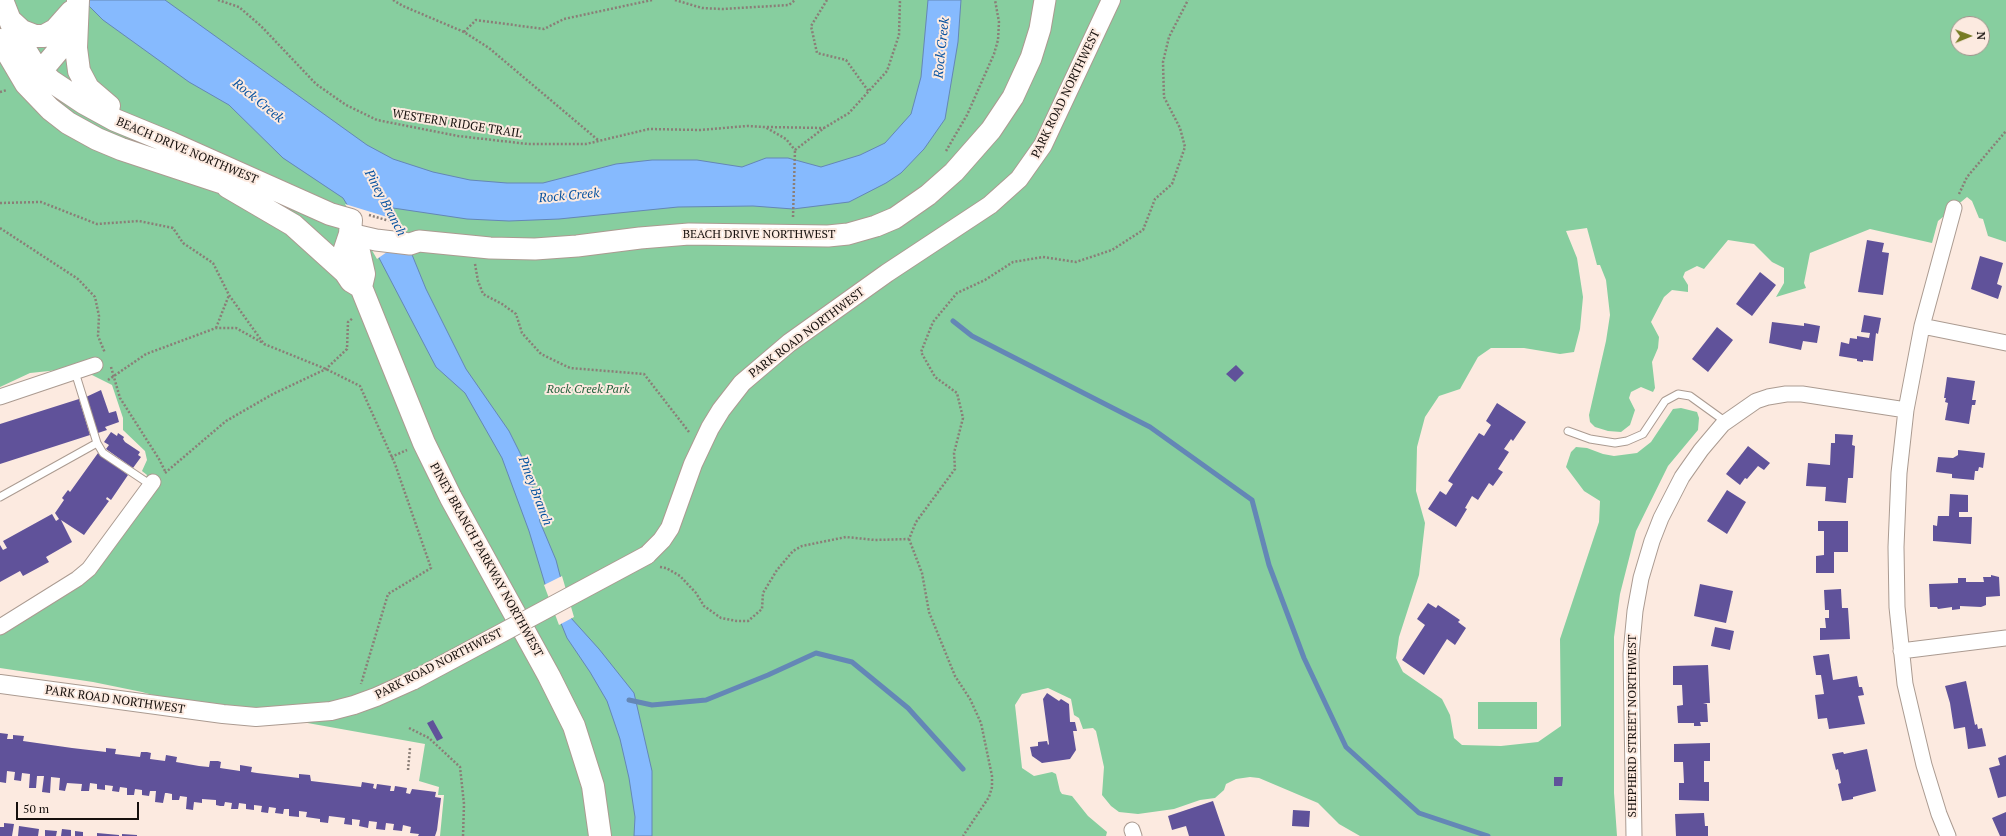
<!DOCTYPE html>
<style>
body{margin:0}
#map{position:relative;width:2006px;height:836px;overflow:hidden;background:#fceae0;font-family:"PT Serif",serif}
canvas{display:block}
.north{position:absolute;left:1950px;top:16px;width:40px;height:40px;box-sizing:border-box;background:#fceae0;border:1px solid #a0938c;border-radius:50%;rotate:89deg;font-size:11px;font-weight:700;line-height:16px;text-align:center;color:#16100d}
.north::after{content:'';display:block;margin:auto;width:14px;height:18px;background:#777b24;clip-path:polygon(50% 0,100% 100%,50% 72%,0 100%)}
.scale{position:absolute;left:16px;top:802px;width:123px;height:18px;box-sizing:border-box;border:2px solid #16100d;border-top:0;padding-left:5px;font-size:12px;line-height:14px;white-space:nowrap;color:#16100d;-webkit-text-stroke:3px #fceae0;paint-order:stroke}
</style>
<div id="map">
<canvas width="2006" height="836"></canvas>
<div class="north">N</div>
<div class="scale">50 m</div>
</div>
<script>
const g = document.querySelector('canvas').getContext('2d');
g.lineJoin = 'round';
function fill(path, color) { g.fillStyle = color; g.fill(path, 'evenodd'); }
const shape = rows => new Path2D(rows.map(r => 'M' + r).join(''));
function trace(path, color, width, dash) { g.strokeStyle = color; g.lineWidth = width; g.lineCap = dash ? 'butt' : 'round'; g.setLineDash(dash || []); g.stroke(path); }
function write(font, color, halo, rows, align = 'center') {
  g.font = font + ' "PT Serif",serif'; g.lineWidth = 4; g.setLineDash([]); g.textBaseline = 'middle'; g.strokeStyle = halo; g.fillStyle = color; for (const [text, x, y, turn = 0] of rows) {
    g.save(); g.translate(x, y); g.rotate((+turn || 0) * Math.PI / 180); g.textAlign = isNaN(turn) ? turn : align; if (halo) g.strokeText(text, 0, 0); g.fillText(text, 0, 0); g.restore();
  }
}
fill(shape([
 [0,0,2006,0,2006,242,1988,236,1983,219,1979,218,1972,201,1967,197,1938,221,1932,243,1870,229,1810,253,1804,283,1806,288,1776,297,1784,283,1784,268,1772,262,1754,244,1728,240,1704,269,1697,266,1685,272,1683,277,1688,285,1688,292,1672,290,1664,297,1651,322,1659,337,1658,348,1652,362,1655,388,1653,392,1641,387,1631,392,1629,398,1635,410,1630,425,1621,432,1608,431,1595,427,1590,422,1589,415,1606,341,1610,315,1606,280,1600,265,1597,265,1587,228,1566,231,1577,258,1583,297,1580,329,1574,352,1560,354,1524,348,1491,348,1478,357,1460,389,1439,396,1425,417,1417,447,1416,491,1425,523,1419,575,1399,637,1396,658,1403,672,1442,699,1450,715,1454,738,1462,745,1501,746,1538,742,1561,726,1560,639,1599,522,1600,501,1584,491,1566,467,1571,452,1576,447,1587,448,1603,454,1614,456,1637,453,1651,442,1673,409,1681,408,1697,412,1699,418,1698,430,1668,466,1636,531,1620,594,1614,637,1614,793,1617,836,1360,836,1339,824,1318,803,1259,778,1250,777,1236,779,1226,784,1224,790,1215,798,1200,800,1174,809,1138,814,1119,812,1111,806,1102,795,1104,767,1096,731,1093,728,1083,729,1079,718,1074,715,1071,699,1048,688,1022,694,1015,705,1022,768,1034,776,1052,772,1056,774,1060,791,1062,794,1072,796,1088,816,1107,832,1106,836,440,836,444,795,438,795,439,787,419,781,425,744,218,707,174,701,142,692,93,682,0,668,0,635,43,604,99,553,143,485,147,475,142,471,147,460,145,451,123,430,123,418,112,385,78,368,30,373,0,387],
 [1958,24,1982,24,1982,48,1958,48],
 [1478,702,1537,702,1537,729,1478,729]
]), '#87ce9f');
const water = shape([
 [83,0,165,0,367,145,393,159,433,172,470,180,507,183,543,183,616,164,652,160,697,160,742,167,766,158,788,158,821,167,860,155,885,143,911,114,921,77,928,0,961,0,958,42,945,119,924,149,901,173,886,183,849,202,793,209,753,206,678,207,559,219,509,221,467,219,393,208,426,289,466,369,509,431,527,467,537,503,540,522,556,560,571,618,599,649,634,693,652,771,652,836,634,836,635,817,629,778,620,739,607,701,590,672,567,638,545,584,529,531,502,458,465,393,436,367,378,256,343,198,283,158,229,105,189,82,103,20,83,0]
]);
fill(water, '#86bafe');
trace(water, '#6487b6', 1);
fill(shape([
 [345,204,400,221,414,254,387,252,377,259],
 [562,576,574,617,559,625,544,585]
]), '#fceae0');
trace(shape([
 [953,321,972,336,1150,427,1252,500,1269,565,1304,658,1346,747,1419,813,1488,836],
 [629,700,652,705,706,700,768,675,816,653,852,662,908,708,963,769]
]), '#6487b6', 5);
fill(shape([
 [1867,240,1884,243,1882,252,1889,253,1883,295,1858,292],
 [1980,256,2003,263,1997,284,2002,286,1998,299,1971,289],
 [1760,272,1776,285,1752,316,1736,304],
 [1864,315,1881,318,1878,334,1876,333,1873,361,1863,360,1863,362,1857,361,1857,359,1839,356,1841,342,1849,344,1850,338,1857,339,1857,336,1869,338,1870,333,1861,332],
 [1772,322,1804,326,1804,323,1820,326,1817,343,1803,341,1801,350,1769,343],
 [1717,327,1733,340,1708,372,1692,359],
 [1236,365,1244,373,1235,382,1226,374],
 [1947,377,1975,381,1972,400,1976,400,1975,405,1972,405,1969,424,1945,420,1948,403,1945,402,1946,398,1944,398],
 [101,390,109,413,116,411,119,422,105,427,107,430,98,433,86,397],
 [79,399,90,435,0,464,0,424],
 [1497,403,1526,422,1513,441,1511,439,1504,449,1509,452,1498,469,1503,472,1493,486,1489,483,1478,500,1472,496,1465,508,1467,509,1456,527,1428,509,1440,491,1446,495,1453,484,1448,481,1479,433,1484,436,1491,425,1486,421],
 [111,432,117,436,118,433,124,437,123,439,125,442,140,452,138,455,141,457,133,468,106,449,109,445,104,442],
 [1835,434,1853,435,1852,445,1855,446,1853,478,1848,478,1846,503,1825,501,1826,487,1806,486,1808,463,1830,465,1831,443,1835,443],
 [1748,446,1770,463,1764,470,1758,466,1747,479,1745,478,1740,485,1726,474],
 [1958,450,1985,453,1983,468,1979,467,1978,471,1975,471,1974,480,1952,478,1952,474,1936,472,1938,457,1953,458,1958,455],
 [98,453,128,475,111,500,107,497,106,499,109,501,84,535,61,520,72,542,46,557,49,562,23,576,20,571,0,582,0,545,3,550,7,548,3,541,52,514,56,521,59,519,55,513,64,500,62,498,68,490,70,492],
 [1727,490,1746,502,1727,534,1707,521],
 [1950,494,1968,495,1968,512,1959,512,1959,517,1972,517,1971,544,1933,541,1933,525,1937,526,1938,516,1949,516],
 [1818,521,1848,521,1848,552,1834,552,1834,573,1816,573,1816,556,1824,555,1824,531,1818,531],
 [1991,575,1999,577,2000,596,1986,597,1986,605,1981,607,1960,606,1960,609,1952,610,1952,607,1938,609,1937,607,1930,607,1929,584,1958,583,1958,578,1966,578,1966,582,1984,582,1983,577,1991,577],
 [1700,584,1733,591,1726,623,1694,616],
 [1841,589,1842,608,1848,608,1850,639,1820,640,1820,628,1826,628,1825,618,1829,618,1829,610,1825,610,1824,590],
 [1428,603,1436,608,1438,605,1460,620,1458,622,1466,628,1455,645,1447,639,1424,675,1402,660,1425,625,1417,619],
 [1715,627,1734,631,1730,650,1711,646],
 [1829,654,1833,680,1857,676,1859,687,1862,687,1864,695,1858,696,1865,724,1829,729,1827,718,1818,719,1815,695,1824,694,1821,675,1816,675,1813,656],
 [1708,665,1710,703,1703,703,1707,704,1708,722,1700,722,1701,726,1694,726,1694,723,1678,723,1677,706,1683,705,1682,685,1673,685,1673,666],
 [1966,681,1975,725,1977,724,1978,729,1982,728,1986,746,1968,749,1965,727,1954,729,1950,703,1945,686],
 [1047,693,1059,701,1061,699,1069,704,1070,722,1075,722,1077,731,1073,731,1076,750,1070,759,1042,763,1032,756,1030,747,1038,746,1038,742,1047,741,1048,745,1049,744,1043,699],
 [433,720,443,738,437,741,427,723],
 [0,733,8,734,7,739,13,739,13,735,24,736,23,741,72,748,106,752,106,748,116,749,115,754,140,757,141,752,147,752,151,753,150,759,165,761,166,755,177,757,176,762,199,766,209,767,210,761,218,761,221,762,220,768,240,771,240,765,252,767,251,772,257,773,299,778,299,774,310,775,311,781,361,787,362,782,374,784,373,788,376,789,377,784,391,786,390,791,394,791,395,786,407,788,406,793,410,794,412,789,436,792,435,797,441,798,437,830,435,836,418,836,419,834,410,833,411,827,403,825,402,831,393,830,394,824,386,823,385,830,376,829,377,822,369,821,368,828,359,826,360,820,352,819,352,825,344,824,345,818,329,816,328,823,320,822,320,819,306,817,307,812,299,811,299,817,289,816,289,809,284,809,283,814,275,813,276,808,269,807,268,813,261,812,262,806,254,805,254,810,246,809,246,804,239,803,238,809,231,809,232,803,225,802,224,806,220,806,216,805,216,800,202,799,202,803,194,802,193,810,186,809,187,797,180,796,179,800,172,800,172,794,167,793,165,793,163,803,155,802,156,791,150,791,149,796,142,795,142,790,135,789,134,795,127,795,127,788,120,787,119,792,112,791,113,786,105,785,105,790,97,789,97,784,90,783,89,791,81,791,82,784,67,783,65,791,59,790,60,778,51,777,50,793,42,792,44,776,37,776,36,788,29,788,30,774,22,773,21,781,14,780,15,772,7,771,6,783,0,782],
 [1710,743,1710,761,1704,761,1704,782,1709,782,1709,801,1679,800,1679,783,1684,783,1683,762,1674,762,1674,744],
 [1867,749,1876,791,1853,797,1853,799,1842,801,1838,784,1841,783,1838,769,1836,770,1832,754,1843,752,1844,754],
 [2006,755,2006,796,1998,798,1989,768,2000,765,1998,758],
 [1554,777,1563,777,1562,786,1554,786],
 [1213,801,1225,836,1189,836,1186,826,1172,830,1168,816],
 [1293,810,1310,811,1309,827,1292,826],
 [2006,812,2006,836,2000,836,1992,818],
 [1704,813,1705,826,1708,826,1708,836,1676,836,1675,814],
 [4,823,14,824,12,836,0,836,0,827,4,827],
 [19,826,39,829,38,836,18,836],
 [62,829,71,830,71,836,61,836],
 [45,830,57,831,56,836,45,836],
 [75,831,83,832,83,836,75,836],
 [97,833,119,835,119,836,97,836],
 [122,834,137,835,137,836,122,836]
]), '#60529a');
const service = shape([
 [75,372,97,443,103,453,151,485],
 [1568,431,1590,439,1615,443,1627,441,1643,434,1665,401,1678,394,1690,396,1726,422],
 [0,497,97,443]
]);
const minor = shape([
 [1922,326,2006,343],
 [0,397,95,365],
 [0,627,77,579,89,569,153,482],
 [1901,651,2006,638],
 [1132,830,1134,836],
 [1634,836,1631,654,1635,611,1641,578,1652,541,1661,518,1682,477,1701,450,1723,424,1756,401,1768,397,1786,394,1802,394,1906,410],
 [1948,836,1939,814,1924,765,1905,684,1897,607,1896,547,1899,473,1906,410,1922,326,1954,208]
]);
const tertiary = shape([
 [647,555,662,540,670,528,693,464,710,428,721,410,742,383,789,343,887,273,990,205,1019,179,1043,145,1111,0],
 [0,684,223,714,256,717,331,711,354,705,376,697,414,680]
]);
const secondary = shape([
 [350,234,376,240,410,244,419,241,490,248,535,249,577,246,640,238,689,234,828,236,848,234,876,226,895,218,928,195,954,172,991,130,1013,97,1031,58,1040,29,1045,0]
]);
const primary = shape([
 [2,0,15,33,32,61,51,81,84,103,115,120,171,143,330,214,351,220,350,234,342,258,345,272,351,281,361,287],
 [78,0,76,48,79,71,88,88,109,106],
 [10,20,22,31,35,36,44,36,55,30,71,12],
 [0,40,26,84,50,109,68,123,97,139,121,149,245,190],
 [30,81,41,71,57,52,66,37,73,20],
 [228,187,293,225,345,272],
 [350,234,359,252,364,274,361,287,424,443,451,498,549,676,574,726,593,786,600,836]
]);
trace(service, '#ab9b91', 9);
trace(minor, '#ab9b91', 17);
trace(tertiary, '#ab9b91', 20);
trace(secondary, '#ab9b91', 23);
trace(primary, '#ab9b91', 24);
trace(shape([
 [218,0,239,7,261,26,316,84,346,105,377,120,458,136,528,144,586,144,649,129,700,130,747,126,765,127,786,139,795,150],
 [393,0,403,6,464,32,489,48,598,140],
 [675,0,702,8,722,9,789,5,795,0],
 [827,0,811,26,817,53,846,60,869,92],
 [464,32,476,20,544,29,564,19,652,0],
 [0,92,7,90],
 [767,127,824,128],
 [795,150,824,128,849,113,887,71,899,35,900,0],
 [946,151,967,115,994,54,998,40,999,22,995,0],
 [1959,194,1967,177,2006,131],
 [0,203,41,202,97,224,139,221,173,228,183,243,213,263,229,295,264,344,326,369,360,386,395,464,431,568,388,594,361,684],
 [369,215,393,222],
 [793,217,795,150],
 [0,228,78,279,95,297,99,316,98,336,105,353],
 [475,264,478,281,483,294,502,304,516,314,522,333,541,354,570,368,644,374,689,432],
 [216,328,229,295],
 [111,367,120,398,159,459,165,471],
 [108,380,146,354,216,328,236,328,263,343],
 [391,457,407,450],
 [165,473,226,421,273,394,326,369,347,349,348,322,353,318],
 [909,539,922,573,929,612,955,676,970,699,981,723,992,776,992,787,989,797,963,836],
 [660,567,666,568,680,576,696,593,704,606,721,618,737,621,748,621,762,609,763,593,777,570,793,551,802,546,846,537,875,540,909,539,916,522,955,469,954,453,963,418,957,393,935,377,921,352,933,322,957,293,985,280,1013,262,1043,257,1076,262,1112,250,1143,230,1155,199,1172,184,1185,147,1180,128,1164,97,1163,62,1169,37,1188,0],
 [409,728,429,738,460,767,464,804,463,836],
 [408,770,410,748]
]), '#8a7e77', 2.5, [2, 2]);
trace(service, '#fff', 7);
trace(minor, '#fff', 15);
trace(tertiary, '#fff', 18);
trace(secondary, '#fff', 21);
trace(primary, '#fff', 22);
const tertiaryBridge = shape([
 [414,680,647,555]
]);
trace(tertiaryBridge, '#ab9b91', 20, []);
trace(tertiaryBridge, '#fff', 18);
write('12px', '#16100d', '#fceae0', [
 ["PARK ROAD NORTHWEST",1066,94,-64],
 ["WESTERN RIDGE TRAIL",457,124,9],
 ["BEACH DRIVE NORTHWEST",187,151,23],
 ["BEACH DRIVE NORTHWEST",759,235],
 ["PARK ROAD NORTHWEST",807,333,-37],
 ["PINEY BRANCH PARKWAY NORTHWEST",486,560,61],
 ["PARK ROAD NORTHWEST",439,664,-27],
 ["PARK ROAD NORTHWEST",115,700,8],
 ["SHEPHERD STREET NORTHWEST",1633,726,-90]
]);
write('italic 12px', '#26623e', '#fceae0', [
 ["Rock Creek Park",588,390]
]);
write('italic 13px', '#0752a0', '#fceae0', [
 ["Rock Creek",942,48,-84],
 ["Rock Creek",258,101,39],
 ["Rock Creek",569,196,-5],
 ["Piney Branch",385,203,62],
 ["Piney Branch",535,491,69]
]);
</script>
